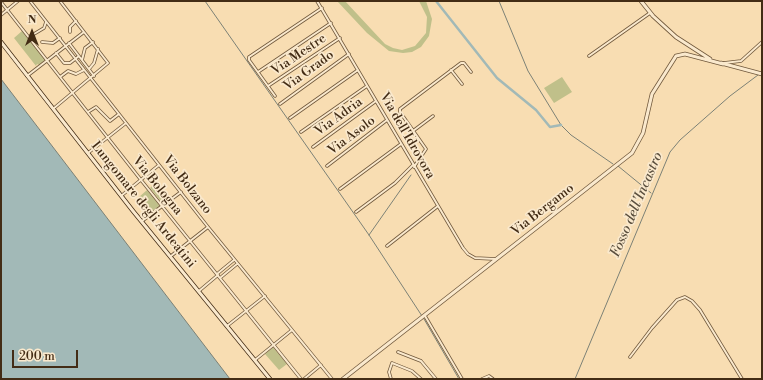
<!DOCTYPE html>
<style>
body{margin:0}
#map{position:relative;width:763px;height:380px;overflow:hidden;background:#f8ddb2;font-family:"Libre Bodoni",serif}
canvas{display:block}
.frame{position:absolute;inset:0;border:2px solid #432c15;pointer-events:none}
.north{position:absolute;left:12px;top:12px;width:40px;height:40px;-webkit-text-stroke:3px #fae9cd;paint-order:stroke;rotate:0deg;font-size:11px;font-weight:700;line-height:16px;text-align:center;color:#432c15}
.north::after{content:'';display:block;margin:auto;width:14px;height:18px;background:#432c15;clip-path:polygon(50% 0,100% 100%,50% 72%,0 100%)}
.scale{position:absolute;left:12px;top:350px;width:66px;height:18px;box-sizing:border-box;border:2px solid #432c15;border-top:0;padding-left:5px;font-size:12px;line-height:14px;white-space:nowrap;color:#432c15;-webkit-text-stroke:3px #fae9cd;paint-order:stroke}
</style>
<div id="map">
<canvas width="763" height="380"></canvas>
<div class="frame"></div>
<div class="north">N</div>
<div class="scale">200 m</div>
</div>
<script>
const g = document.querySelector('canvas').getContext('2d');
g.lineJoin = 'round';
function fill(path, color) { g.fillStyle = color; g.fill(path, 'evenodd'); }
const shape = rows => new Path2D(rows.map(r => 'M' + r).join(''));
function trace(path, color, width, dash) { g.strokeStyle = color; g.lineWidth = width; g.lineCap = dash ? 'butt' : 'round'; g.setLineDash(dash || []); g.stroke(path); }
function write(font, color, halo, rows, align = 'center') {
  g.font = font + ' "Libre Bodoni",serif'; g.lineWidth = 3.5; g.setLineDash([]); g.textBaseline = 'middle'; g.strokeStyle = halo; g.fillStyle = color; for (const [text, x, y, turn = 0] of rows) {
    g.save(); g.translate(x, y); g.rotate((+turn || 0) * Math.PI / 180); g.textAlign = isNaN(turn) ? turn : align; if (halo) g.strokeText(text, 0, 0); g.fillText(text, 0, 0); g.restore();
  }
}
fill(shape([
 [337,1,345,1,385,44,393,48,402,50,415,46,426,33,427,17,419,1,426,1,432,19,429,36,421,47,412,52,403,53,389,51,367,33],
 [22,31,45,60,39,65,37,64,36,66,14,38],
 [562,77,572,92,554,103,544,88],
 [157,181,171,198,163,204,150,188],
 [147,190,160,206,152,212,139,197],
 [273,347,287,364,279,370,265,354]
]), '#c0c08a');
const water = shape([
 [1,79,230,379,1,379,1,79]
]);
fill(water, '#a2b9b7');
trace(water, '#7c8176', 1);
trace(shape([
 [205,1,369,235,422,316],
 [499,1,528,71,561,125,571,135,613,164],
 [618,166,651,193],
 [369,235,411,175],
 [424,319,459,379],
 [575,379,670,152,680,140,730,96,758,75]
]), '#7c8176', 1);
trace(shape([
 [436,1,497,78,536,110,550,127,561,125]
]), '#a2b9b7', 2.5);
const minor = shape([
 [30,1,208,227,332,379],
 [317,1,463,248,468,254,475,258,495,259],
 [1,2,141,180,301,379],
 [1,15,18,1],
 [70,32,70,27,76,21],
 [29,37,44,28,46,22],
 [42,42,53,43,60,38],
 [69,43,94,76],
 [56,53,64,63,70,63,79,56],
 [589,56,650,13],
 [82,60,85,48,93,42],
 [724,63,741,61,762,42],
 [89,69,94,63,98,49],
 [451,70,462,84],
 [258,72,331,23],
 [27,76,84,32],
 [60,77,68,71,76,74,84,70],
 [268,86,340,38],
 [275,96,249,60,249,57,322,8],
 [280,104,349,54],
 [53,109,108,63,60,1],
 [88,112,96,107,110,121,119,114],
 [290,118,358,70],
 [413,131,433,116],
 [301,132,367,86],
 [313,147,376,101],
 [88,153,126,123],
 [327,166,387,120],
 [414,167,426,149,400,112,400,109,461,63,464,63,471,72],
 [340,189,401,144],
 [121,196,159,165],
 [356,212,395,183,413,165],
 [142,221,181,192],
 [387,246,438,206],
 [171,256,208,227],
 [217,274,234,260],
 [220,278,237,264],
 [199,291,218,275],
 [425,316,462,379],
 [227,326,265,296],
 [398,352,421,361,436,379],
 [630,357,652,328,677,300,685,297,692,301,700,310,742,379],
 [255,360,292,330],
 [304,379,321,365],
 [391,379,389,372,392,363,412,371,421,379],
 [482,379,489,376,493,379]
]);
const tertiary = shape([
 [641,1,653,16,676,37,710,59],
 [721,63,762,74],
 [343,379,632,153,643,133,652,94,676,56,685,54,723,64]
]);
const secondary = shape([
 [1,42,133,211,270,379]
]);
trace(minor, '#70583c', 3.5);
trace(tertiary, '#70583c', 4.5);
trace(secondary, '#432c15', 4.5);
trace(minor, '#fae9cd', 2);
trace(tertiary, '#fae9cd', 3);
trace(secondary, '#fae9cd', 3);
write('13px', '#432c15', '#fae9cd', [
 ["Via Mestre",299,55,-34],
 ["Via Grado",309,71,-36],
 ["Via Adria",339,117,-36],
 ["Via Asolo",352,136,-37],
 ["Via dell'Idrovora",407,136,60],
 ["Via Bolzano",187,185,52],
 ["Via Bologna",157,186,51],
 ["Lungomare degli Ardeatini",143,205,51],
 ["Via Bergamo",543,210,-38]
]);
write('italic 14px', '#5b4f3e', '#fae9cd', [
 ["Fosso dell'Incastro",637,205,-67]
]);
</script>
